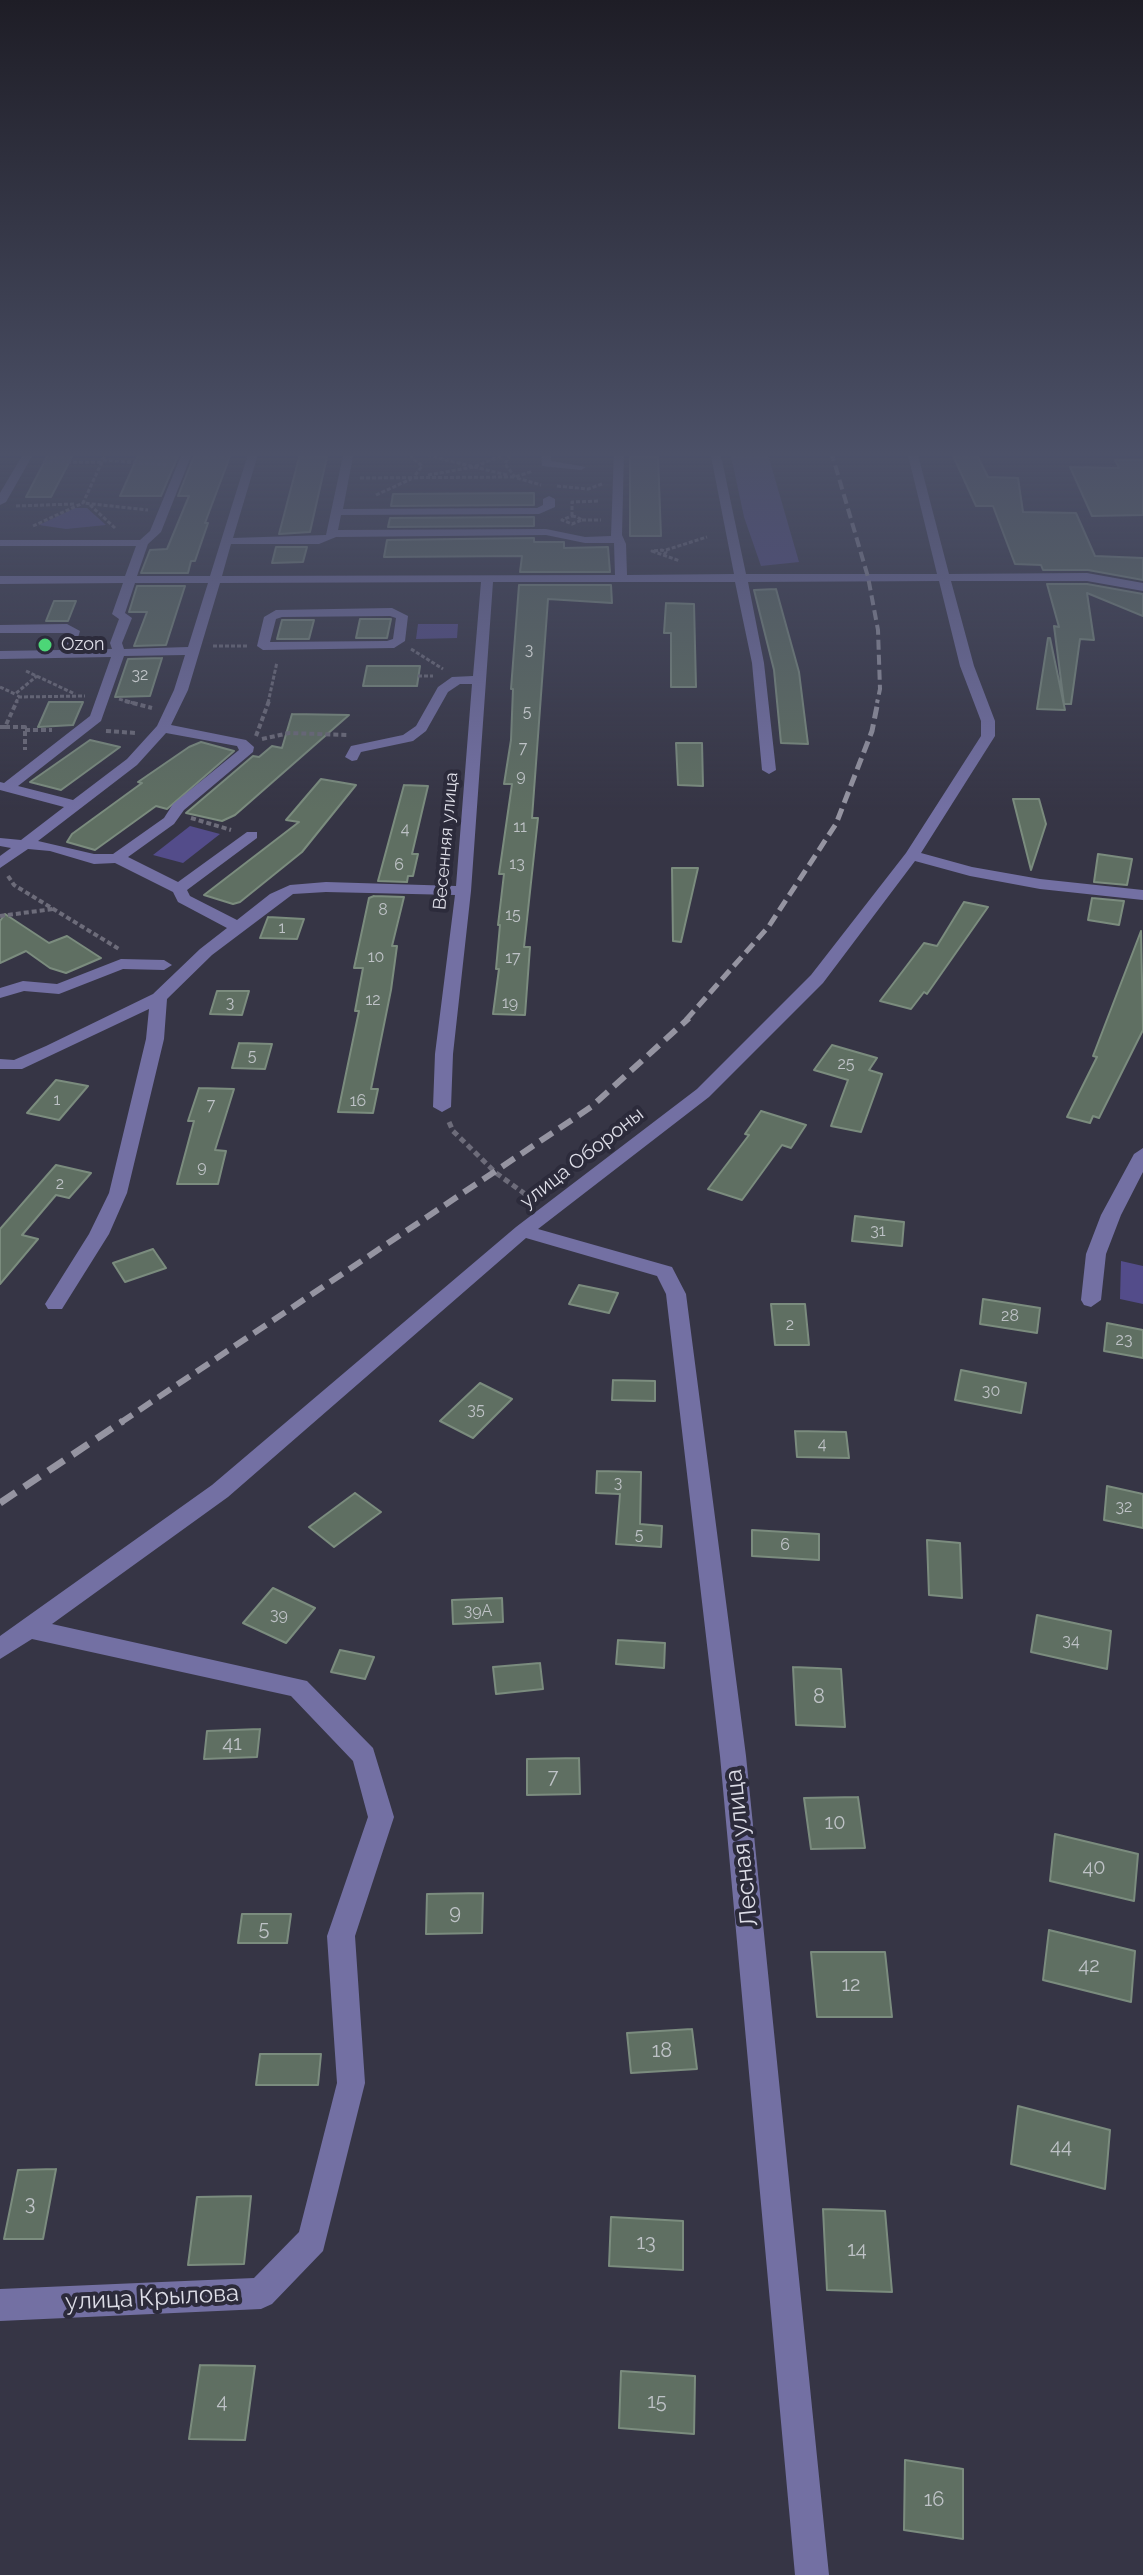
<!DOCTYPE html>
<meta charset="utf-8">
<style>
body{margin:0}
canvas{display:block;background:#363545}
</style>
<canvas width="1143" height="2575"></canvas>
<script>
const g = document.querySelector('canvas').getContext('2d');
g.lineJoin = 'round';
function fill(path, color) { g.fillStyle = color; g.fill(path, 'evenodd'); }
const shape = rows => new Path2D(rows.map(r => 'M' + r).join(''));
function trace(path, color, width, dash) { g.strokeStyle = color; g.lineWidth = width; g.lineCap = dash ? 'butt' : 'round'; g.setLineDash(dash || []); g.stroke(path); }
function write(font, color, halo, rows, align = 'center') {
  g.font = font + ' Raleway,sans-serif'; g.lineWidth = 8; g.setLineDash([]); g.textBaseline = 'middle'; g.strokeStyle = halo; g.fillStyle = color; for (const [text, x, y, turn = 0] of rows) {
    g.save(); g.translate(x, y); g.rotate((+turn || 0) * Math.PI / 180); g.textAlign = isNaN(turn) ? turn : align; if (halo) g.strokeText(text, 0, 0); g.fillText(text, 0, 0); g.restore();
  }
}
fill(shape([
 [730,451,767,451,799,562,761,566,744,517],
 [75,508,87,508,106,525,66,529,39,525],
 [418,624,458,624,457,638,416,639],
 [190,826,220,834,183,863,153,855],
 [1121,1261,1143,1266,1143,1304,1120,1299]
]), '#534c8a');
const building = shape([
 [50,451,75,451,51,497,26,497,50,451],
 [140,451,180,451,161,496,120,496,140,451],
 [196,451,232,451,205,523,208,523,195,561,191,561,188,573,141,573,150,550,167,549,189,496,178,496,196,451],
 [951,451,975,451,988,477,1018,478,1023,512,1076,513,1095,556,1143,558,1143,580,1088,570,1043,570,1041,565,1015,564,993,506,976,506,951,451],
 [300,454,327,457,310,532,279,534,300,454],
 [630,456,658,457,661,536,630,536,630,456],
 [1115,460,1143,460,1143,515,1092,516,1070,467,1119,468,1115,460],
 [534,493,534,505,391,506,393,494,534,493],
 [534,517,534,526,388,527,390,518,534,517],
 [534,538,534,542,564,542,564,548,608,547,610,572,520,572,522,556,384,557,387,540,534,538],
 [276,547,307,547,303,562,272,563,276,547],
 [1047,584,1087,584,1143,594,1143,616,1087,593,1094,640,1080,639,1071,704,1064,704,1054,626,1059,627,1047,584],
 [519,585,611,585,612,603,548,599,532,818,538,818,524,947,530,947,525,1015,493,1014,499,969,496,969,500,925,498,925,504,874,499,874,512,784,504,784,511,740,513,689,511,689,519,585],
 [137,586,185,586,166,645,134,646,147,612,129,612,137,586],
 [776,589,799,672,808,744,781,743,774,670,754,590,776,589],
 [54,601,76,601,68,621,46,621,54,601],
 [666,603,694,604,696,687,671,687,671,633,664,633,666,603],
 [360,619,391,619,387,638,356,638,360,619],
 [282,620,314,620,309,639,277,639,282,620],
 [1048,638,1050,638,1065,710,1037,709,1048,638],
 [162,658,150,696,115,697,128,659,162,658],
 [367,666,420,666,417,686,363,686,367,666],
 [49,702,83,702,73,725,38,727,49,702],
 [292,714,349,715,235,815,222,821,186,813,253,756,259,757,272,746,282,748,292,714],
 [90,740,120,747,61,790,30,782,90,740],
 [201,742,234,751,167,809,156,806,95,850,67,842,72,834,142,783,138,782,189,747,201,742],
 [676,743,702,743,703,786,678,785,676,743],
 [321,779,356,785,302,852,240,902,233,904,204,895,299,822,286,820,321,779],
 [404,785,428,786,412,854,418,854,413,876,408,876,407,882,378,881,404,785],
 [1013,799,1039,799,1046,824,1031,870,1013,799],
 [1098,854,1132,859,1127,885,1094,882,1098,854],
 [672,868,698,868,681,942,673,941,672,868],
 [374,896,404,897,392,946,397,946,391,990,371,1089,378,1089,373,1113,338,1112,359,1011,355,1011,363,968,354,968,369,898,374,896],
 [1092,898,1124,901,1119,925,1088,920,1092,898],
 [964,902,988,907,927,994,924,992,911,1009,880,1001,924,943,937,946,964,902],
 [5,914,49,943,67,936,101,958,66,973,50,968,26,951,0,963,0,921,5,914],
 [268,917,304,919,297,939,260,938,268,917],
 [1141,931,1143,1030,1099,1118,1093,1116,1090,1123,1067,1117,1097,1057,1093,1056,1141,931],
 [217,991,249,991,242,1015,210,1014,217,991],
 [239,1043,272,1044,265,1069,232,1068,239,1043],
 [832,1045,877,1058,869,1070,882,1074,861,1132,831,1126,848,1080,814,1070,832,1045],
 [56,1080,88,1086,59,1120,27,1113,56,1080],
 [199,1088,234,1089,215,1150,226,1151,218,1184,177,1184,194,1121,188,1121,199,1088],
 [761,1111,806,1125,791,1148,782,1145,742,1200,708,1189,749,1135,745,1134,761,1111],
 [56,1165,91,1173,69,1198,56,1195,22,1235,38,1239,0,1284,0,1229,56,1165],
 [855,1216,904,1222,902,1246,852,1241,855,1216],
 [153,1249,166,1268,125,1282,113,1263,153,1249],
 [579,1285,618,1293,609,1313,569,1304,579,1285],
 [983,1299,1040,1308,1037,1333,980,1324,983,1299],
 [771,1304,805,1304,809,1345,775,1345,771,1304],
 [1107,1323,1143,1330,1143,1358,1104,1351,1107,1323],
 [961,1370,1026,1383,1021,1413,955,1400,961,1370],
 [613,1380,655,1381,655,1401,612,1400,613,1380],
 [480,1383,512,1399,473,1438,440,1421,480,1383],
 [795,1431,846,1432,849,1458,797,1457,795,1431],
 [597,1471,641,1472,640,1524,662,1526,661,1547,616,1544,620,1494,596,1493,597,1471],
 [1107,1486,1143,1494,1143,1528,1104,1520,1107,1486],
 [355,1493,381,1512,334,1547,309,1527,355,1493],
 [752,1530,819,1534,819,1560,752,1556,752,1530],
 [927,1540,960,1543,962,1598,929,1595,927,1540],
 [273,1588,315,1608,286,1643,243,1623,273,1588],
 [502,1598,503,1622,453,1624,452,1600,502,1598],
 [1037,1615,1111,1631,1107,1669,1031,1652,1037,1615],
 [618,1640,665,1643,664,1668,616,1664,618,1640],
 [340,1650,374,1657,365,1679,331,1672,340,1650],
 [540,1663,543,1689,496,1694,493,1667,540,1663],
 [793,1667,841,1669,845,1727,796,1725,793,1667],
 [260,1729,257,1757,204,1759,207,1731,260,1729],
 [579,1758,580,1794,527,1795,527,1759,579,1758],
 [858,1797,865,1848,811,1849,804,1798,858,1797],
 [1055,1834,1138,1854,1134,1901,1050,1881,1055,1834],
 [483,1893,482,1933,426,1934,427,1894,483,1893],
 [242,1914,291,1914,287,1943,238,1943,242,1914],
 [1049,1930,1135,1951,1131,2002,1043,1980,1049,1930],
 [811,1952,885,1952,892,2017,817,2017,811,1952],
 [692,2029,697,2069,631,2073,627,2033,692,2029],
 [260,2054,321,2054,318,2085,256,2085,260,2054],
 [1018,2106,1110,2130,1105,2189,1011,2164,1018,2106],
 [56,2169,43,2239,4,2239,18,2170,56,2169],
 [251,2196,244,2264,188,2265,197,2197,251,2196],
 [823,2209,885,2211,892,2292,827,2290,823,2209],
 [611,2217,683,2221,683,2270,609,2266,611,2217],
 [200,2365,255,2366,245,2440,189,2439,200,2365],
 [621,2371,695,2376,694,2434,619,2428,621,2371],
 [905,2460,963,2469,963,2539,904,2530,905,2460]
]);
fill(building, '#5f6f62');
trace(building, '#7b8c7e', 2);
trace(shape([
 [107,451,83,503,148,510],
 [405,451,422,466,414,477],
 [410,451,507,475],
 [510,454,505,464,515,477],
 [103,460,166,465],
 [43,462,102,462],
 [428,475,474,467,513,451],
 [360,478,515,477,533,471],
 [517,478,541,485],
 [557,486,588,489,602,484],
 [376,495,411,479],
 [90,505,115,528],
 [16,506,74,504],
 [572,516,572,502,600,501],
 [572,516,577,517,582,520,572,524,562,520,572,516],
 [582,520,601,520],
 [33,526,83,503],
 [666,550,707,537],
 [664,555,666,552,662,550,652,551,680,561],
 [213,646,247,646],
 [411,649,443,669],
 [26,671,75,694],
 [418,676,433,676],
 [0,687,15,694,37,676],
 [18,697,85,696],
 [119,699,133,703],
 [16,703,19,695],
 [268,703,277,662]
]), '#6d6c7a', 3, [4, 2]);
trace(shape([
 [125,701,152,708],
 [0,727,5,727,17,701],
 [5,727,25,727,25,750],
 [25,730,52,730],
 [106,731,136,733],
 [256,736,269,701],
 [262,739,289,733,347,735],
 [191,818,231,830],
 [8,876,14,885,119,949],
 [0,916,53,909]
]), '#6d6c7a', 4, [5, 3]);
trace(shape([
 [449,1122,453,1131,496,1173,532,1199]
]), '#6d6c7a', 5, [6, 4]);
fill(shape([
 [25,451,35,451,6,502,0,505,0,493,25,451],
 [183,451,193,451,161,532,148,544,137,576,210,576,249,451,259,451,233,538,326,535,344,451,354,451,343,509,537,508,543,505,543,499,549,496,555,499,555,507,539,514,341,515,338,530,546,529,585,537,611,536,614,451,624,451,622,535,626,544,627,575,734,574,710,451,720,451,746,574,937,574,907,451,917,451,949,574,1087,573,1143,583,1143,591,1087,581,951,581,974,666,995,721,995,736,921,853,972,867,1040,879,1143,890,1143,900,1040,889,970,876,915,861,823,983,709,1097,538,1229,672,1267,686,1294,746,1756,829,2575,795,2575,720,1756,666,1294,657,1276,526,1238,228,1497,52,1624,307,1681,373,1748,394,1817,355,1936,365,2083,323,2251,272,2304,261,2309,0,2321,0,2289,254,2278,299,2232,337,2083,327,1936,368,1817,353,1761,291,1696,32,1639,0,1659,0,1636,212,1485,516,1227,697,1089,811,975,906,853,981,736,981,721,960,666,939,581,748,582,764,663,776,770,769,774,762,770,752,663,735,582,493,582,471,891,453,1054,451,1107,442,1112,433,1107,435,1054,455,895,326,892,293,894,212,955,167,999,164,1039,127,1193,109,1234,62,1309,48,1309,45,1304,89,1234,109,1193,146,1039,149,1009,22,1069,0,1069,0,1059,14,1060,46,1046,153,994,200,949,227,928,178,902,173,892,115,863,94,864,50,851,28,849,0,868,0,856,11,848,0,846,0,838,21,840,64,807,0,790,0,782,4,783,90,716,111,657,0,659,0,651,61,650,67,633,0,633,0,625,67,624,80,631,74,650,112,649,110,643,119,619,112,614,123,583,0,584,0,576,125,576,136,546,0,546,0,540,140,540,150,531,183,451],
 [546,535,585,543,614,543,615,575,222,576,231,544,319,544,336,537,546,535],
 [481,582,473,676,452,677,438,687,416,726,403,735,351,746,345,757,352,761,357,760,361,752,413,741,426,731,448,692,460,684,472,684,456,886,326,882,290,885,270,894,237,920,190,896,187,890,257,838,257,832,247,832,178,882,128,857,174,824,184,810,253,752,254,747,246,740,171,725,188,690,220,583,481,582],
 [135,583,208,583,188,647,124,649,122,643,132,618,125,613,135,583],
 [185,655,174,690,157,726,127,759,73,800,18,786,101,721,124,656,185,655],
 [166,733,237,746,239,750,173,804,164,818,113,854,94,854,38,841,137,765,166,733],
 [541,451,551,451,551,461,586,467,581,470,542,466,541,451],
 [392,608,408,616,405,641,394,648,263,650,257,646,264,617,276,610,392,608],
 [390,616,396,618,393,639,387,641,270,642,276,619,282,617,390,616],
 [121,959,164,960,172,965,164,970,123,969,59,994,24,991,0,998,0,988,23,981,57,984,121,959],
 [1143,1148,1143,1172,1121,1215,1106,1254,1101,1300,1091,1307,1084,1305,1081,1300,1086,1254,1101,1215,1134,1154,1143,1148]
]), '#7370a3');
trace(shape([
 [831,451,868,577,878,630,880,689,877,703]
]), '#9594a1', 4, [10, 5]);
trace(shape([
 [686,1020,769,926,836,824,872,731,878,701]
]), '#9594a1', 5, [12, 6]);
trace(shape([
 [120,1423,591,1107,689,1018]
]), '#9594a1', 6, [15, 8]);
trace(shape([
 [0,1503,123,1421]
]), '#9594a1', 7, [19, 10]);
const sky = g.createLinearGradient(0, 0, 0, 811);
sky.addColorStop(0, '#1e1d26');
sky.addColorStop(0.56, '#4c5168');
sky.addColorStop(1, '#4c516800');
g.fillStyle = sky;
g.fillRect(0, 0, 1143, 811);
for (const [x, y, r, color] of [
 [45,645,8,"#4cd677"]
]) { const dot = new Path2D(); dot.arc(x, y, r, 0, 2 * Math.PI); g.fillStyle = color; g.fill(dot); trace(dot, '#2c2b3b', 3); }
write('16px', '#bec2c6', null, [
 ["3",529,650],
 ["32",140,675],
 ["5",527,712],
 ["7",523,748],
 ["9",521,776],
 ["11",520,827],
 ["4",405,829],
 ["13",517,864],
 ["6",399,865],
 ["8",383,910],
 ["15",513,915],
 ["1",282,928],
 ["10",376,957],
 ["17",513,958],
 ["12",373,1000],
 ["3",230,1003],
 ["19",510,1003],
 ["5",252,1056],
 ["25",846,1064],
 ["1",57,1100],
 ["16",358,1101],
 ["7",211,1105],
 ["9",202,1167],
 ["2",60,1184],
 ["31",878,1231],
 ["28",1010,1316],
 ["2",790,1325],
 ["23",1124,1340],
 ["30",991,1391],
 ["35",476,1410],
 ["4",822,1444],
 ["3",618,1483],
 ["32",1124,1507],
 ["5",639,1535],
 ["6",785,1545],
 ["39А",478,1611],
 ["39",279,1615],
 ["34",1071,1641]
]);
write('18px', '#dddde7', '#2c2b3b', [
 ["Ozon",61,645]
], 'left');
write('18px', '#dddde7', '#2c2b3b', [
 ["Весенняя улица",446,841,-85]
]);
write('20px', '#dddde7', '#2c2b3b', [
 ["улица Обороны",582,1158,-38]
]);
write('20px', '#bec2c6', null, [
 ["8",819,1697],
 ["41",232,1744],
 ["7",553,1777],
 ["10",835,1823],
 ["40",1094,1868],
 ["9",455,1913],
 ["5",264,1929],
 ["42",1089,1966],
 ["12",851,1985],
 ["18",662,2051],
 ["44",1061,2147],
 ["3",30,2204],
 ["13",646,2243],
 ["14",857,2250],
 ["4",222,2402],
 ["15",657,2402],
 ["16",934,2500]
]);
write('24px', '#dddde7', '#2c2b3b', [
 ["Лесная улица",742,1848,-96],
 ["улица Крылова",152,2298,-3]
]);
</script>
